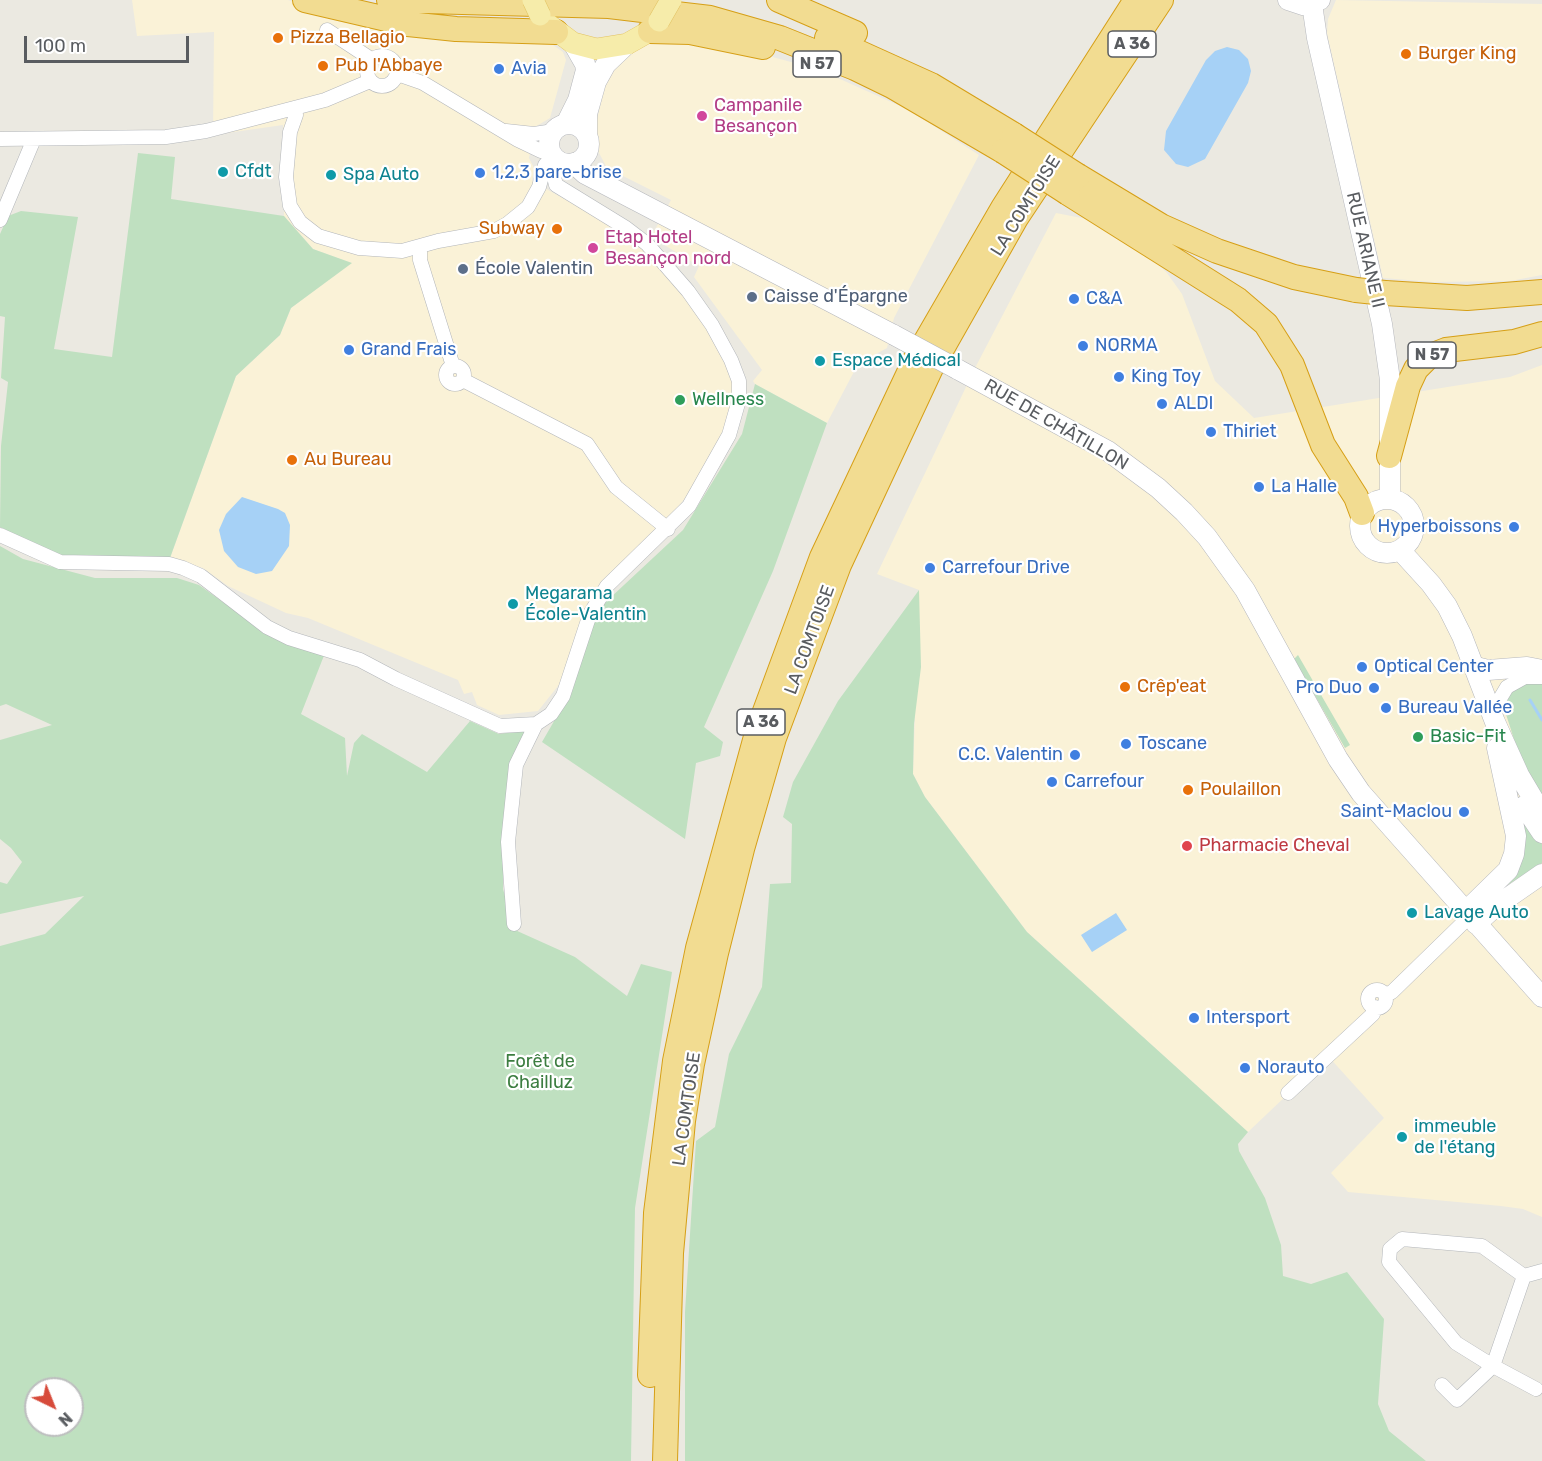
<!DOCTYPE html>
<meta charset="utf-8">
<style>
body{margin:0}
#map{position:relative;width:1542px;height:1461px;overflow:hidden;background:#ebe9e1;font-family:Rubik,sans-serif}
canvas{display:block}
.north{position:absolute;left:24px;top:1377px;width:60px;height:60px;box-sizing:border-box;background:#fff;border:2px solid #bdbebf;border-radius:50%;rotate:137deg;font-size:16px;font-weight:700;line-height:24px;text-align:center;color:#595c60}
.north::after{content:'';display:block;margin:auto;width:21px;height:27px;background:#d74b3b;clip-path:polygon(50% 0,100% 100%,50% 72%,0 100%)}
.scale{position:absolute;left:24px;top:36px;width:165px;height:27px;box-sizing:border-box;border:3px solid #595c60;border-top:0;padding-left:8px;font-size:18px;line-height:21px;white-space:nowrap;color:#595c60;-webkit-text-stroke:4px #fff;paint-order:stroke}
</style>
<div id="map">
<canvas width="1542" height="1461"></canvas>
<div class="north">N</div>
<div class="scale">100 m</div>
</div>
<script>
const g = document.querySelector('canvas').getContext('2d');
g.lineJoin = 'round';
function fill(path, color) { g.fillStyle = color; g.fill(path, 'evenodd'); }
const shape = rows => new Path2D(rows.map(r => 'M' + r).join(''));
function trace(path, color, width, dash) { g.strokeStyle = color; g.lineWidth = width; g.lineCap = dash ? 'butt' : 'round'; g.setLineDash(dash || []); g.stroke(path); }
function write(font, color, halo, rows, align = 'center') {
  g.font = font + ' Rubik,sans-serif'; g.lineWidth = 4.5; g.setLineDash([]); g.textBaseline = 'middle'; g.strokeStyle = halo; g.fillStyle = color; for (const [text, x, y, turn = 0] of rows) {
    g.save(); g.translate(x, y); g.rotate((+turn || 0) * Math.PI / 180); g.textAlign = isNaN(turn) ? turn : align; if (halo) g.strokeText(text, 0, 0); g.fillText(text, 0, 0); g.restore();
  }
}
fill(shape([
 [132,0,288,0,340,18,543,38,563,52,566,60,550,118,535,127,529,158,534,168,532,181,636,239,681,287,718,342,732,372,735,390,724,435,688,495,652,537,602,582,566,676,538,711,499,715,477,705,472,692,464,694,458,680,308,618,286,613,228,586,203,568,170,558,236,376,280,335,291,308,351,263,313,249,284,216,283,125,213,135,214,32,137,36],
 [1336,0,1542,4,1542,275,1510,281,1433,282,1383,278,1327,33,1328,19],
 [656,37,740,48,820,70,909,110,979,155,894,318,887,348,858,364,827,423,755,384,753,381,762,370,694,277,699,266,651,237,671,200,607,168,598,151,596,124,607,77,631,51],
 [1056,213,1097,221,1148,254,1167,273,1182,294,1215,381,1254,418,1510,377,1542,365,1542,1217,1523,1209,1501,1206,1348,1192,1331,1173,1384,1118,1328,1056,1248,1132,1027,932,925,797,913,774,919,590,877,574,975,368]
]), '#faf2d7');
fill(shape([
 [138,153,175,157,171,199,284,216,313,249,352,263,291,308,280,335,236,376,170,558,60,559,0,527,1,446,8,382,1,378,5,317,0,316,0,234,8,216,21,211,78,217,54,349,112,357],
 [755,384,827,423,773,571,704,727,723,742,720,756,696,763,685,839,542,742,568,697,595,612,683,530,742,434],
 [0,546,23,559,95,578,177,578,199,585,261,629,325,653,301,714,345,738,347,776,354,743,362,734,427,772,470,721,499,734,529,730,504,826,503,889,515,930,575,957,627,996,641,964,672,972,635,1208,631,1461,0,1461,0,946,45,934,84,896,0,914,0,882,7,884,22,862,11,848,0,839,0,740,52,725,6,704,0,706],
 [36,1389,72,1389,72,1425,36,1425],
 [919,590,921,667,914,724,913,774,925,797,1027,932,1248,1132,1238,1144,1239,1151,1265,1198,1281,1245,1283,1276,1311,1284,1347,1272,1384,1319,1378,1404,1389,1431,1426,1461,685,1461,685,1312,696,1141,715,1127,729,1054,762,987,770,884,791,883,792,824,783,817,793,782,838,701],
 [1298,655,1350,745,1345,748,1294,659],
 [1528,683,1542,683,1542,803,1520,758,1504,708,1507,697,1516,688],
 [1518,816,1527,822,1542,844,1542,863,1500,890]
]), '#bfe0c0');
fill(shape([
 [1227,47,1239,50,1248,59,1251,71,1248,83,1205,159,1188,167,1176,164,1164,150,1166,131,1206,60,1215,51],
 [242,497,278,509,285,513,290,525,289,546,272,571,256,574,238,567,224,551,219,530,226,514],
 [1116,913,1127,930,1092,952,1081,935]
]), '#a6d1f6');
trace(shape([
 [1530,700,1542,720]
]), '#a6d1f6', 3);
const street = shape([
 [327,30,371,59],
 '367 71a15 15 0 1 1 30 0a15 15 0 1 1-30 0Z',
 [397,74,423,83,518,140,541,151,551,152],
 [295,108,296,115,290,132,286,177,290,206,300,222,318,236,359,248,402,251,438,241,494,231,507,224,528,207,539,187,545,165,553,155],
 [506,131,534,134,554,131],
 [0,139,166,137,206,131,325,100,370,81],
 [0,220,34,139],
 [420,248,420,260,453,366],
 '446 375a9 9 0 1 1 18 0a9 9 0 1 1-18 0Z',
 [463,380,587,444,616,487,668,529],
 [0,535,60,562,169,564,183,568,201,576,267,627,289,638,360,660,396,679,500,726,536,724,551,714,563,696,590,614,607,586,689,506,729,435,739,400,739,381,731,360,712,325,688,291,647,244,626,228,556,185,554,177,562,162],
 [1495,719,1495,707,1507,687,1525,677,1542,677],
 [514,924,508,842,516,765,536,724],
 '1368 999a9 9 0 1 1 18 0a9 9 0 1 1-18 0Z',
 [1385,995,1392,992,1469,917],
 [1288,1093,1373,1014,1375,1007],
 [1442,1385,1457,1400,1493,1366,1456,1343,1389,1262,1390,1249,1402,1239,1482,1246,1524,1276],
 [1536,1389,1493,1366,1524,1276,1542,1271]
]);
const secondary = shape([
 [1288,0,1303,5,1320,0],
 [1312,4,1317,38,1382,324,1390,380,1390,498],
 [566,124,578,100,586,70,585,64,573,43],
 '549 144a20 20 0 1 1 40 0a20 20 0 1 1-40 0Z',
 [587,134,587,114,596,82,606,64,627,44],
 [573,163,585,174,894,335],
 [957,369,1108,451,1158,488,1184,512,1207,537,1245,590,1338,759,1361,793,1542,997],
 '1360 526a27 27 0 1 1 54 0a27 27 0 1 1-54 0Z',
 [1400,550,1431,584,1447,606,1462,636,1495,722,1519,775,1542,814],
 [1476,667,1488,670,1527,667,1542,670],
 [1524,806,1542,833],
 [1465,912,1508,870,1514,854,1516,836,1497,748],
 [1476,924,1496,906,1542,874]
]);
const primary = shape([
 [545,22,573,43,596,49,627,44,650,31,659,21]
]);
const highway = shape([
 [305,0,408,24,456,29,556,32],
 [389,0,609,6,710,18,780,38,855,68,892,86,1003,151],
 [779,0,855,33],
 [650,31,690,32,763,47],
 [827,38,931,85,1014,135],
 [1078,176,1161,226,1217,251,1294,277,1356,290],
 [1068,193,1238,300,1266,324,1292,365,1323,445,1356,497,1362,513],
 [1385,293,1467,298,1542,292],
 [1389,456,1408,386,1416,369,1428,357,1446,350,1514,342,1542,334],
 [650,1375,656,1213,675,1061,698,948,757,733,822,557,915,360,1003,208,1136,0],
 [665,1461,671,1253,683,1121,692,1064,716,953,742,849,774,738,839,565,931,368,1016,218,1161,0]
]);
trace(street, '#b3b6ba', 15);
trace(secondary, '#b5b7bc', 21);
trace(primary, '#e2c262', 22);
trace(highway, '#d69f16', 26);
trace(street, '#fff', 14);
trace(secondary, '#fff', 20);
trace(primary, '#f6ecaa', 21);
trace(highway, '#f2dc91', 24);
const secondaryBridge = shape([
 [894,335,957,369]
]);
const primaryBridge = shape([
 [533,0,540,15],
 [659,21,671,0]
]);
const highwayBridge = shape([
 [1014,135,1078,176],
 [1003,151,1068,193],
 [1356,290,1385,293]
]);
trace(secondaryBridge, '#b5b7bc', 21, []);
trace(primaryBridge, '#e2c262', 22, []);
trace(highwayBridge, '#d69f16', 26, []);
trace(secondaryBridge, '#fff', 20);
trace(primaryBridge, '#f6ecaa', 21);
trace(highwayBridge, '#f2dc91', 24);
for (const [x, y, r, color] of [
 [278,38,6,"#e8710a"],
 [1406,54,6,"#e8710a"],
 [323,66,6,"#e8710a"],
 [499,69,6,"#3f7fe0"],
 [702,116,6,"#d1479c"],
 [223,172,6,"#0f9aa8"],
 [480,173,6,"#3f7fe0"],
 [331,175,6,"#0f9aa8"],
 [557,229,6,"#e8710a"],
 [593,248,6,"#d1479c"],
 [463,269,6,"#5c6f8a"],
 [752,297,6,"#5c6f8a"],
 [1074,299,6,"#3f7fe0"],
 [1083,346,6,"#3f7fe0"],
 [349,350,6,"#3f7fe0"],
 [820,361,6,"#0f9aa8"],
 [1119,377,6,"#3f7fe0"],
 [680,400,6,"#2e9e5b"],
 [1162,404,6,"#3f7fe0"],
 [1211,432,6,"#3f7fe0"],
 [292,460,6,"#e8710a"],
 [1259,487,6,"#3f7fe0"],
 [1514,527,6,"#3f7fe0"],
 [930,568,6,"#3f7fe0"],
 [513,604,6,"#0f9aa8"],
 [1362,667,6,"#3f7fe0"],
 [1125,687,6,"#e8710a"],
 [1374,688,6,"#3f7fe0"],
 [1386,708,6,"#3f7fe0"],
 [1418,737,6,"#2e9e5b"],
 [1126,744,6,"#3f7fe0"],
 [1075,755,6,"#3f7fe0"],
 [1052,782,6,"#3f7fe0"],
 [1188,790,6,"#e8710a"],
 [1464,812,6,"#3f7fe0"],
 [1187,846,6,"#e0444e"],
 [1412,913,6,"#0f9aa8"],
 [1194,1018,6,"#3f7fe0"],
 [1245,1068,6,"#3f7fe0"],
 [1402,1137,6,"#0f9aa8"]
]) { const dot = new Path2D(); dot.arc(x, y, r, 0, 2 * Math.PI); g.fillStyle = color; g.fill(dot); trace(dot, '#fff', 2); }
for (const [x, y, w] of [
 [1132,44,48],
 [817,64,48],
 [1432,355,48],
 [761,722,48]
]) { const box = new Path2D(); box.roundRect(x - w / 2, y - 13, w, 26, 4.5); g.fillStyle = '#fff'; g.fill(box); trace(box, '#595c60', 1.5); }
write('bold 16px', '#595c60', null, [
 ["A 36",1132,44],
 ["N 57",817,64],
 ["N 57",1432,355],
 ["A 36",761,722]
]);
write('18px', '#c56008', '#fff', [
 ["Pizza Bellagio",290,38],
 ["Burger King",1418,54],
 ["Pub l'Abbaye",335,66],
 ["Subway",545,229,"right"],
 ["Au Bureau",304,460],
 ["Crêp'eat",1137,687],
 ["Poulaillon",1200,790]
], 'left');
write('18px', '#366cbe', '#fff', [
 ["Avia",511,69],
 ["1,2,3 pare-brise",492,173],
 ["C&A",1086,299],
 ["NORMA",1095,346],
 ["Grand Frais",361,350],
 ["King Toy",1131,377],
 ["ALDI",1174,404],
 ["Thiriet",1223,432],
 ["La Halle",1271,487],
 ["Hyperboissons",1502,527,"right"],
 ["Carrefour Drive",942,568],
 ["Optical Center",1374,667],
 ["Pro Duo",1362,688,"right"],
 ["Bureau Vallée",1398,708],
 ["Toscane",1138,744],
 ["C.C. Valentin",1063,755,"right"],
 ["Carrefour",1064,782],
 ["Saint-Maclou",1452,812,"right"],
 ["Intersport",1206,1018],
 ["Norauto",1257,1068]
], 'left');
write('18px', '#b23c85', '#fff', [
 ["Campanile",714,106],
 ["Besançon",714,127],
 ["Etap Hotel",605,238],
 ["Besançon nord",605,259]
], 'left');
write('18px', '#0d838f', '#fff', [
 ["Cfdt",235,172],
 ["Spa Auto",343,175],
 ["Espace Médical",832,361],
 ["Megarama",525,594],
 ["École-Valentin",525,615],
 ["Lavage Auto",1424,913],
 ["immeuble",1414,1127],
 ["de l'étang",1414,1148]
], 'left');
write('18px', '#595c60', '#fff', [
 ["LA COMTOISE",1026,206,-58],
 ["RUE ARIANE II",1365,250,77],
 ["RUE DE CHÂTILLON",1056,425,30],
 ["LA COMTOISE",810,640,-70],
 ["LA COMTOISE",687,1109,-82]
]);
write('18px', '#4e5e75', '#fff', [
 ["École Valentin",475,269],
 ["Caisse d'Épargne",764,297]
], 'left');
write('18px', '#27864d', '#fff', [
 ["Wellness",692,400],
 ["Basic-Fit",1430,737]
], 'left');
write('18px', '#be3a42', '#fff', [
 ["Pharmacie Cheval",1199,846]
], 'left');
write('18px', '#3c7d40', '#fff', [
 ["Forêt de",540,1062],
 ["Chailluz",540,1083]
]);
</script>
